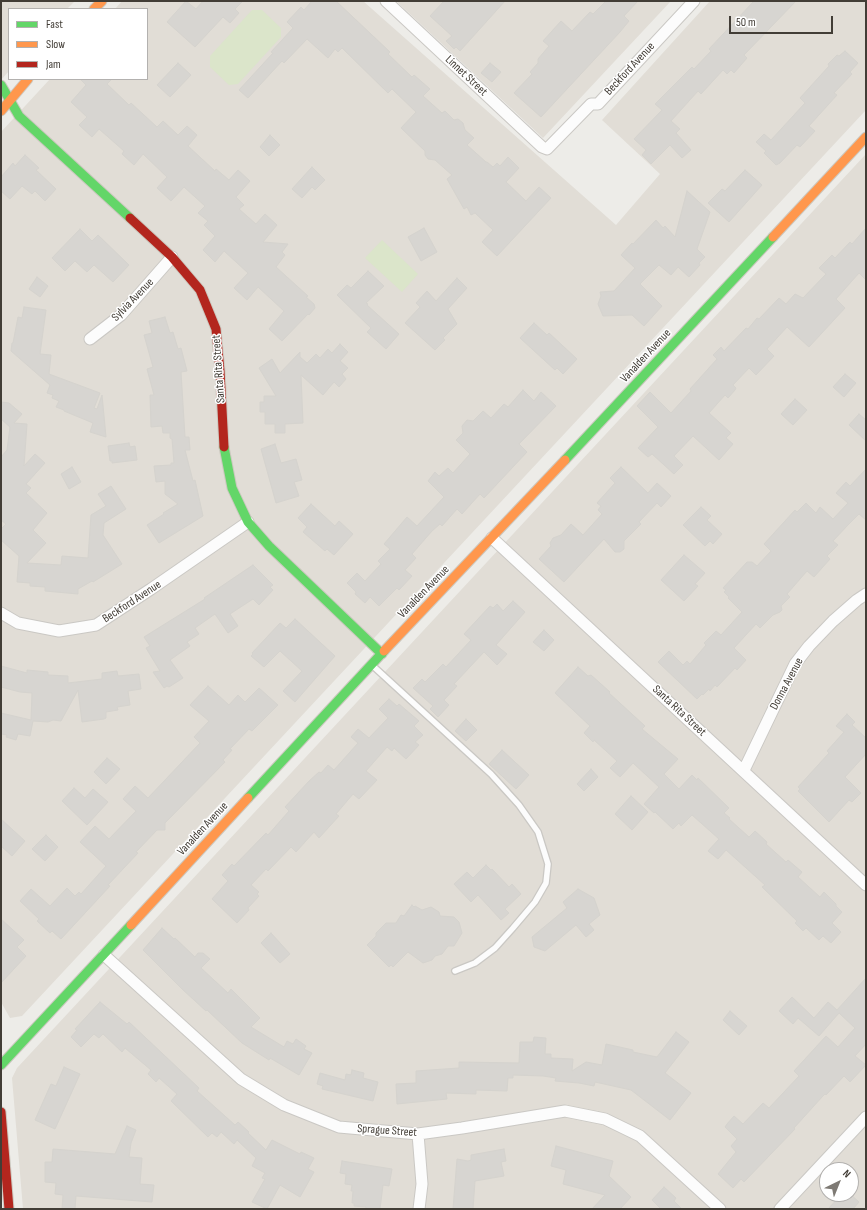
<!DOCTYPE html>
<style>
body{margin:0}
#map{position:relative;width:867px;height:1210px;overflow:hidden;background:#edece8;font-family:"Sofia Sans Condensed",sans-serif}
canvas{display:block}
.frame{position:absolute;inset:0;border:2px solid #423d36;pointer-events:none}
.legend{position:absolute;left:8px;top:8px;width:140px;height:72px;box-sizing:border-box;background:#fff;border:1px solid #b3b1af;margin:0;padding:5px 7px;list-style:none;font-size:12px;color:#423d36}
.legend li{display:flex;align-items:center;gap:8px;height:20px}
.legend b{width:20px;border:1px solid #b3b1af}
.north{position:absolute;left:819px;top:1162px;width:40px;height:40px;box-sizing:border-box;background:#fff;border:1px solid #b3b1af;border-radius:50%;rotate:43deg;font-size:11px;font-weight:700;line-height:16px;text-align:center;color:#423d36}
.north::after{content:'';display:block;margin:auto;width:14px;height:18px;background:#7e7a74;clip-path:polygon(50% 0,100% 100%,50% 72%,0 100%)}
.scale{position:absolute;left:729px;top:16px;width:104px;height:18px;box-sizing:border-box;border:2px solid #423d36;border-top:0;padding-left:5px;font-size:12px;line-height:14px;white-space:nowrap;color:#423d36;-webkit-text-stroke:3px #fff;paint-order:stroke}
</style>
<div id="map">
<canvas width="867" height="1210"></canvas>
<div class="frame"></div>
<ul class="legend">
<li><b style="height:5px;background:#63d668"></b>Fast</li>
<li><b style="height:5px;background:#ff974d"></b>Slow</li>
<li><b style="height:5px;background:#b3261e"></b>Jam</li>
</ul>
<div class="north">N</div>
<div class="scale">50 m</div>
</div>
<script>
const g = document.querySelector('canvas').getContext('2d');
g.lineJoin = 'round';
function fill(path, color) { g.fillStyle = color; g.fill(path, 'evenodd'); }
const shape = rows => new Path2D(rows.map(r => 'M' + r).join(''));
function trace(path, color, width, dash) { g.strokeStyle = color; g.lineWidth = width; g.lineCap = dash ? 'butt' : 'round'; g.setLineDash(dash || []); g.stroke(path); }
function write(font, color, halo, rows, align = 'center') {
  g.font = font + ' "Sofia Sans Condensed",sans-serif'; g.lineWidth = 3; g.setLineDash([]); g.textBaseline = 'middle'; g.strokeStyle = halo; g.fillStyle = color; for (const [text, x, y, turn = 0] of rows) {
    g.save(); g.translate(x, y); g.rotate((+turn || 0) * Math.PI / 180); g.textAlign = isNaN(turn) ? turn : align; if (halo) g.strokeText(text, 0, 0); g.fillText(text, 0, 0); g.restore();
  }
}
fill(shape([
 [1,1,75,1,67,9,9,9,9,71,1,80],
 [122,1,363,1,616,225,660,174,602,120,710,1,866,1,866,110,22,1016,10,1018,1,1002,1,132,50,79,147,79,147,9,115,9],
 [396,1,671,1,543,138],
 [866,154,866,1209,23,1209,12,1078,17,1068],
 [827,1170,851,1170,851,1194,827,1194]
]), '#e1ddd6');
fill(shape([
 [252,10,262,10,281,28,281,37,238,84,229,85,210,67,210,56],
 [382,240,418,274,402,292,365,258]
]), '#dbe5ca');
const building = shape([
 [186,1,196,9,203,1,243,1,235,9,239,13,230,23,223,17,195,47,167,22,186,1],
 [312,1,336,1,390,52,388,54,412,77,414,75,430,89,423,96,442,113,445,111,454,120,458,119,463,123,465,130,474,138,467,145,486,162,487,162,493,167,497,163,500,166,508,157,519,168,506,182,526,201,539,187,551,198,497,256,482,242,493,230,475,213,471,215,467,207,464,209,447,179,452,175,435,160,428,159,425,155,425,151,401,128,416,112,392,89,388,93,342,48,338,52,335,49,328,58,307,39,284,63,282,61,248,98,239,90,273,53,271,52,293,28,287,22,301,7,304,10,312,1],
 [444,1,505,1,460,51,456,47,454,49,446,41,452,36,430,16,444,1],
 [606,1,638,1,624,16,629,21,620,32,541,117,514,93,532,74,530,72,538,63,538,59,549,46,543,41,561,21,572,31,590,12,593,14,606,1],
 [754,1,796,1,744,55,747,58,734,73,731,70,727,74,723,70,701,94,698,91,671,121,680,129,676,133,691,150,682,158,670,145,651,164,642,155,646,150,634,139,662,110,655,104,692,67,694,69,711,51,709,49,754,1],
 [845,51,858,63,850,72,852,74,834,93,837,95,809,126,815,131,800,147,797,145,780,163,776,165,764,153,766,151,756,142,764,134,771,140,805,103,800,98,829,66,828,64,837,55,839,56,845,51],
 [178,63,191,75,170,97,157,85,178,63],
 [490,63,501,72,492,82,481,73,490,63],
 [80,79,112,79,107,84,129,105,131,103,157,127,163,121,178,135,187,126,197,135,188,146,215,171,216,169,229,180,238,170,250,181,236,197,244,205,239,209,256,224,265,214,277,225,263,242,288,244,282,252,285,255,276,267,308,296,306,297,314,304,315,308,309,315,308,314,282,341,269,329,284,311,258,287,247,300,234,288,248,273,224,251,215,262,203,250,215,236,204,225,208,221,198,213,205,206,184,187,171,201,157,188,167,177,143,154,134,165,122,154,124,151,99,129,92,137,79,125,87,117,71,102,86,85,80,79],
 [270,135,280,145,269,156,260,147,270,135],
 [25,155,39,168,36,170,56,189,45,201,35,191,32,194,22,186,10,199,1,191,1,177,13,163,15,166,25,155],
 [312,167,325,180,315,190,312,187,302,198,292,189,312,167],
 [745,170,762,185,729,222,708,203,722,189,725,191,745,170],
 [687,191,710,212,697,249,705,257,699,263,700,265,689,277,678,267,671,275,659,265,640,284,662,306,644,326,632,315,603,316,598,304,601,296,600,292,614,291,635,268,621,255,632,243,633,244,656,220,663,228,665,226,675,237,687,191],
 [424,228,437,252,421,261,408,237,424,228],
 [866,228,866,280,859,273,836,299,845,308,809,347,787,327,767,349,774,356,756,375,749,368,733,385,736,388,735,390,728,398,725,395,709,413,731,433,726,438,733,444,719,460,693,436,674,456,683,465,674,474,652,454,648,457,638,448,658,427,637,406,650,392,671,413,691,391,690,389,717,359,713,355,721,347,724,351,746,328,748,329,757,318,759,319,779,298,786,304,795,294,803,298,826,274,819,268,832,255,835,258,850,242,852,244,866,228],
 [80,229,92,241,98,235,129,265,113,282,94,265,87,272,75,261,65,271,52,258,80,229],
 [368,271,384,286,366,303,368,304,367,305,399,334,386,349,367,332,371,328,337,295,347,285,351,288,368,271],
 [37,277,48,286,40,297,29,289,37,277],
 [457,278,467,288,448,309,457,324,443,338,445,340,435,350,405,323,420,307,416,303,427,291,436,301,457,278],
 [24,307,46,310,40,354,51,355,49,374,100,393,94,408,97,409,102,395,106,437,90,432,93,423,64,411,64,410,56,407,59,401,52,398,53,395,47,393,50,385,11,351,12,343,13,343,18,317,22,318,24,307],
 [165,317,170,333,173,332,178,349,181,348,187,371,181,372,185,437,189,437,190,450,185,450,193,481,195,480,203,516,159,543,147,525,164,514,163,513,178,504,165,494,165,481,156,482,154,466,171,465,171,463,174,463,172,439,170,438,170,433,163,433,162,426,151,427,150,395,154,395,147,369,153,367,144,335,152,333,149,321,165,317],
 [534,323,547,335,549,333,577,359,563,374,557,368,555,370,520,338,534,323],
 [340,344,348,352,340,361,348,368,342,374,346,379,339,387,334,382,323,395,301,375,303,423,285,424,285,433,275,433,275,424,265,424,265,412,260,412,260,402,264,402,264,396,276,396,259,368,272,359,280,373,300,352,300,357,307,363,316,354,320,358,328,349,332,353,340,344],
 [845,374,856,383,844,397,833,387,845,374],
 [523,390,534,401,541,392,556,406,519,444,527,452,484,498,480,494,462,514,457,509,442,526,440,524,432,531,412,554,416,558,405,570,412,576,399,590,397,588,379,606,370,597,365,603,355,594,356,592,347,583,357,573,365,581,381,564,378,561,390,549,384,544,407,517,417,526,444,497,428,481,435,472,439,476,448,468,453,473,470,454,456,440,463,433,462,426,467,420,473,421,483,411,491,418,504,404,508,407,523,390],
 [795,399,807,410,793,425,781,414,795,399],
 [1,402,9,403,22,414,14,423,27,424,24,466,35,454,45,463,26,484,31,488,26,493,47,513,33,530,46,543,27,563,61,565,62,556,88,558,91,515,106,506,98,494,111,486,126,509,104,523,103,535,122,564,93,582,92,581,78,589,78,594,45,591,45,587,30,586,30,583,17,582,19,556,1,540,1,529,6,524,1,520,1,457,7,450,10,427,1,419,1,402],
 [859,414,866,420,866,441,849,425,859,414],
 [129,443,130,447,135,446,137,460,112,463,112,461,110,461,108,446,129,443],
 [275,444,281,463,296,459,302,480,294,482,299,496,276,503,261,449,275,444],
 [72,467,81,482,69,489,61,474,72,467],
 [621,467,648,493,657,483,671,496,661,507,657,503,639,522,641,524,624,541,624,549,620,552,615,552,604,539,564,582,539,559,551,546,550,543,553,538,561,535,571,524,583,535,602,514,598,510,601,506,597,503,615,483,610,478,621,467],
 [866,469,866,520,859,514,847,526,833,541,838,545,827,556,830,559,814,577,807,571,787,594,790,597,781,606,782,610,780,612,773,615,760,628,756,624,734,648,746,660,737,670,735,668,717,687,715,685,710,691,709,689,703,695,702,694,697,699,658,662,669,651,683,665,687,661,690,664,706,645,704,643,716,631,721,635,742,612,728,598,729,597,724,592,726,590,723,588,747,562,752,562,757,566,771,551,764,544,795,510,797,512,806,503,816,513,820,507,833,519,848,503,836,493,846,482,850,486,866,469],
 [311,504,335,526,339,521,353,534,334,555,327,549,325,551,303,532,307,527,298,518,311,504],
 [701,507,711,516,707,520,722,534,713,544,710,541,705,546,683,525,701,507],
 [684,555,705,573,695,584,698,586,684,601,661,580,684,555],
 [253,565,273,585,270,587,273,590,259,605,253,599,230,614,238,626,228,633,215,614,195,628,199,634,187,642,190,646,170,660,183,678,169,687,167,686,164,688,153,672,160,671,146,648,150,646,144,637,205,599,204,598,253,565],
 [513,601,525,612,496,645,507,654,497,665,484,652,454,684,457,686,444,700,449,705,438,717,430,709,433,706,413,688,422,679,425,682,443,664,446,667,471,640,464,634,490,606,493,608,497,604,503,611,513,601],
 [295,619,335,656,295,702,283,691,302,671,280,651,264,667,251,656,253,654,252,653,280,623,286,628,295,619],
 [544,630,554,640,544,651,533,642,544,630],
 [1,666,27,673,27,670,48,672,48,675,68,676,68,683,102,679,102,673,117,671,118,676,139,674,141,689,128,691,130,705,117,707,118,710,106,712,106,718,104,719,82,722,78,690,61,721,53,720,48,722,33,721,30,736,18,734,16,740,6,737,7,735,1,734,1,713,31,720,32,693,20,692,1,687,1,666],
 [578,667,588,676,591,675,610,692,609,693,645,726,642,729,678,759,664,774,679,789,692,775,697,780,698,778,729,808,724,813,730,818,729,819,749,837,755,831,767,842,766,844,786,862,788,860,802,872,798,877,820,897,824,892,836,904,836,906,842,912,832,923,841,932,831,943,823,936,819,940,806,928,803,931,795,923,797,921,762,887,765,885,726,850,718,859,708,851,719,839,692,815,681,826,679,823,673,829,655,812,654,813,644,804,659,787,633,763,620,777,610,768,617,761,594,740,593,742,584,733,590,726,555,693,578,667],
 [208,686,229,705,238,695,245,702,259,688,278,705,252,731,249,729,230,749,232,750,223,760,225,762,165,823,165,830,157,830,136,852,138,853,108,885,110,886,61,939,52,931,50,933,37,921,39,919,20,901,31,889,50,906,67,888,75,896,79,892,81,894,106,866,80,842,95,826,109,839,136,811,123,799,135,786,148,798,200,743,194,737,209,721,190,705,208,686],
 [389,699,397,706,399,704,419,721,414,726,423,735,415,742,419,745,406,759,394,748,392,751,387,747,366,771,377,780,359,799,353,794,336,814,339,816,319,838,314,832,296,852,291,847,268,871,266,869,251,885,259,892,257,894,259,896,248,908,249,910,237,923,212,899,228,881,222,875,232,864,234,866,266,833,268,835,289,811,285,807,309,781,319,772,321,773,328,765,334,770,358,743,351,737,358,729,369,738,388,718,379,709,389,699],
 [847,714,855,722,852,725,866,738,866,754,845,777,861,793,852,802,849,800,829,822,798,791,800,789,798,787,829,753,827,751,844,732,836,726,847,714],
 [466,719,477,730,466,741,455,731,466,719],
 [502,750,529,775,516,789,489,764,502,750],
 [107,758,120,769,106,784,94,772,107,758],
 [591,769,598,777,584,791,577,784,591,769],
 [74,788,85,798,93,789,108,802,87,825,62,801,74,788],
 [631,796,648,812,632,830,615,814,631,796],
 [1,819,25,841,12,856,1,846,1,819],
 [46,835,58,847,45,861,32,849,46,835],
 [486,865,491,870,492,869,509,887,512,884,521,894,505,909,509,913,501,920,478,895,471,902,454,884,467,872,473,878,486,865],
 [578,889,594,898,600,915,589,924,594,930,586,937,576,925,545,951,534,947,532,937,567,908,563,902,578,889],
 [412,905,414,907,415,906,422,910,431,907,439,912,440,916,454,917,459,922,462,933,454,946,448,946,442,954,435,956,432,960,423,963,408,952,393,967,391,965,389,967,367,945,376,936,376,933,386,923,396,923,401,915,404,916,412,905],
 [1,919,24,940,17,947,26,956,1,983,1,919],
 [162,928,174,939,175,938,195,957,198,953,203,953,210,959,201,968,228,993,231,989,260,1018,251,1027,284,1047,287,1041,293,1044,296,1039,306,1046,304,1049,312,1053,299,1075,270,1058,269,1060,242,1043,207,1010,206,1011,182,989,143,950,162,928],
 [271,933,290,954,280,963,261,943,271,933],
 [866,978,866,1044,855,1056,866,1065,850,1082,844,1076,826,1095,825,1094,822,1097,794,1128,795,1129,744,1182,741,1179,733,1188,718,1174,736,1152,731,1146,737,1139,725,1127,727,1124,734,1116,743,1124,763,1103,769,1108,799,1076,794,1071,826,1036,838,1047,855,1028,839,1013,819,1036,798,1018,793,1024,779,1011,792,997,814,1018,828,1002,837,1010,866,978],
 [100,1002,127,1024,129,1022,199,1088,197,1091,235,1125,238,1122,249,1132,248,1133,266,1150,272,1140,300,1154,301,1152,314,1158,308,1169,314,1172,300,1197,280,1185,267,1209,252,1202,265,1179,262,1178,265,1173,252,1166,256,1158,237,1140,234,1144,221,1132,217,1137,212,1133,208,1137,171,1101,177,1094,159,1078,156,1082,148,1074,151,1070,125,1048,122,1052,103,1034,99,1038,94,1034,81,1047,71,1037,77,1030,75,1029,100,1002],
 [730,1011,747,1026,739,1035,723,1020,730,1011],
 [676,1032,689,1042,665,1073,691,1093,670,1120,631,1090,595,1082,594,1086,579,1083,555,1081,556,1078,543,1076,513,1075,513,1078,508,1078,507,1091,476,1090,476,1094,446,1093,447,1099,397,1104,396,1084,416,1083,416,1071,459,1068,459,1062,519,1063,520,1042,533,1042,534,1037,546,1038,545,1054,551,1054,551,1058,573,1059,572,1071,586,1062,602,1065,606,1044,633,1050,633,1052,657,1057,676,1032],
 [64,1067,80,1074,55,1129,35,1120,51,1084,56,1086,64,1067],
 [352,1070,364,1073,363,1078,378,1082,373,1101,322,1089,323,1086,317,1084,320,1073,345,1080,346,1074,351,1075,352,1070],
 [127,1126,136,1130,131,1143,129,1157,142,1158,140,1184,154,1185,152,1202,76,1196,75,1209,62,1209,63,1195,55,1194,56,1183,45,1182,45,1162,52,1162,53,1149,115,1154,127,1126],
 [556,1146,613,1161,609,1176,631,1197,620,1209,592,1209,605,1195,563,1184,566,1170,551,1166,556,1146],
 [504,1149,506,1161,501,1162,504,1176,475,1181,473,1209,453,1209,457,1159,468,1161,471,1160,471,1155,504,1149],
 [342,1161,392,1169,389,1186,383,1185,380,1209,366,1209,366,1207,354,1206,354,1203,352,1203,353,1191,351,1191,352,1185,345,1184,346,1174,340,1173,342,1161],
 [664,1187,676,1198,674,1201,682,1209,661,1209,652,1200,664,1187],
 [842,1194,850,1194,859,1202,853,1209,828,1209,842,1194]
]);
fill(building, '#d7d5d1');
trace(building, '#d5d3ce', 1);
const lane = shape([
 [373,666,491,774,519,805,538,832,548,864,546,883,535,902,513,928,495,948,475,963,455,971]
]);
const street = shape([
 [386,1,542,147,547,149,591,104,598,104,694,1],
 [90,339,121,315,172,257],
 [492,538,866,885],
 [1,613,18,623,59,631,96,625,151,589,248,522],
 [744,770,795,664,809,646,833,621,857,600,866,594],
 [104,955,241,1079,284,1105,339,1127,418,1134,462,1128,565,1111,605,1119,640,1136,720,1209],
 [418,1134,422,1184,419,1209],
 [780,1209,866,1117]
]);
const fast = shape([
 [1,85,19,116,130,218],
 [224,447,232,488,248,522,269,546,382,654],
 [565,460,773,237],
 [248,798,384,651],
 [1,1065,131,925]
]);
const slow = shape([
 [94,9,102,1],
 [1,111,28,79],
 [773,237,866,137],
 [384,651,565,460],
 [131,925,248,798]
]);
const jam = shape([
 [130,218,172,257,200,290,216,329,220,371,224,447],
 [1,1112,9,1209]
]);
trace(lane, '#cac8c4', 8);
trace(street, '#cac8c4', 13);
trace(fast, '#ccc8bf', 11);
trace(slow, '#ccc8bf', 11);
trace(jam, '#ccc8bf', 11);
trace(lane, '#fcfcfc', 5.5);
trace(street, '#fcfcfc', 11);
trace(fast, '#63d668', 9);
trace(slow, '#ff974d', 9);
trace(jam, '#b3261e', 9);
write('12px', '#423d36', '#fff', [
 ["Beckford Avenue",630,69,-47],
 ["Linnet Street",466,76,43],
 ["Sylvia Avenue",133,300,-46],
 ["Vanalden Avenue",646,356,-47],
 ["Santa Rita Street",219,369,-94],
 ["Vanalden Avenue",424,592,-46],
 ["Beckford Avenue",132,602,-33],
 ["Donna Avenue",787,684,-62],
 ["Santa Rita Street",679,711,43],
 ["Vanalden Avenue",203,829,-47],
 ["Sprague Street",387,1131,4]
]);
</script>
